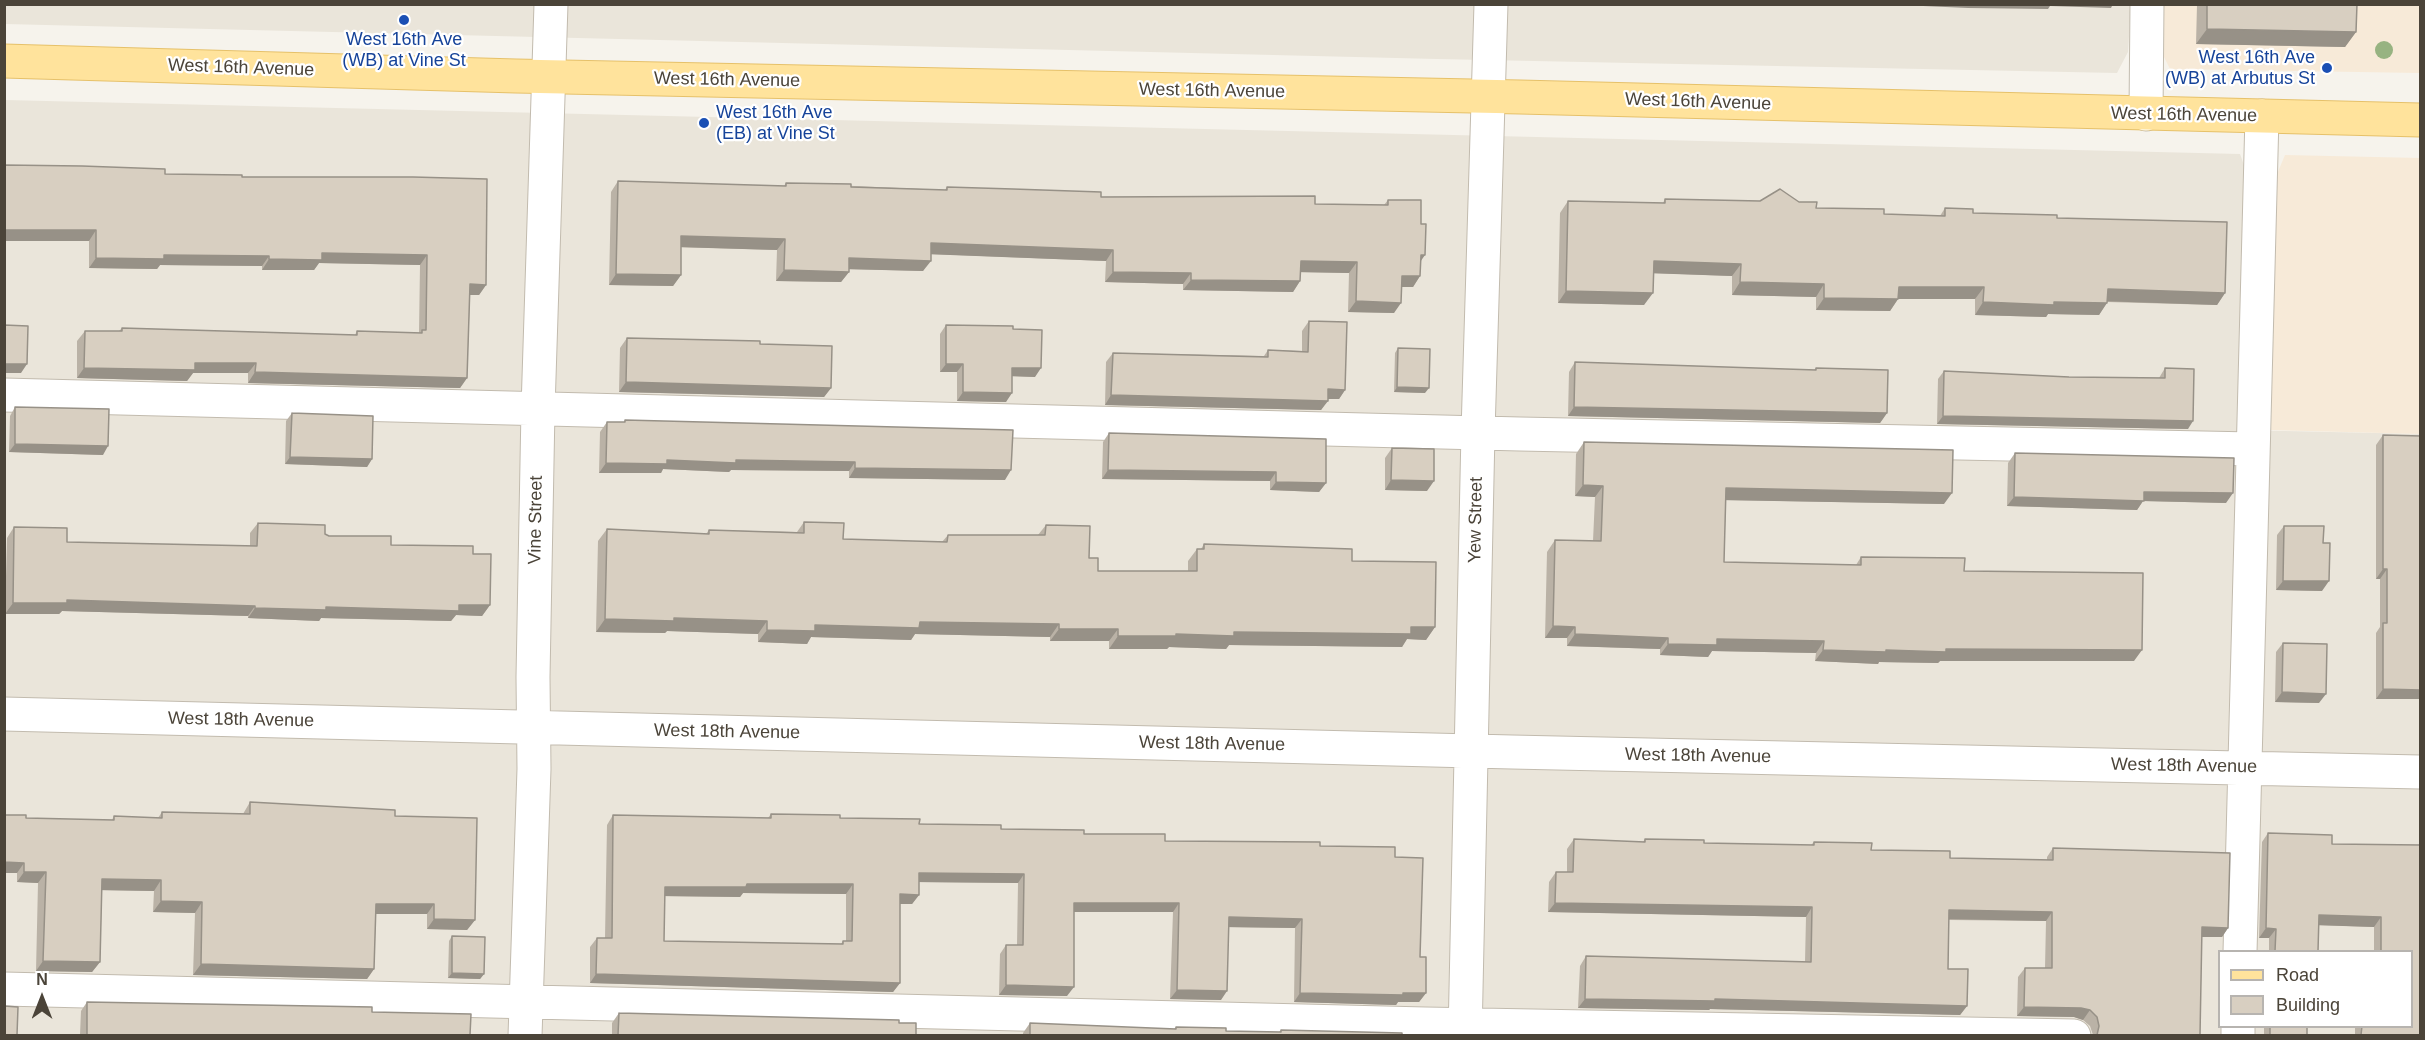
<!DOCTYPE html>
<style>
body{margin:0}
#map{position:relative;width:2425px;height:1040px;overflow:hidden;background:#f6f3ec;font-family:Helvetica,sans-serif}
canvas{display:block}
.frame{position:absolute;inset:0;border:6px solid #4b4439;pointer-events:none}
.legend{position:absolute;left:2218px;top:950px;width:195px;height:78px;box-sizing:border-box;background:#fff;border:2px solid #b7b4b0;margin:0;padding:8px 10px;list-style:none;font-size:18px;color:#4b4439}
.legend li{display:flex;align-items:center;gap:12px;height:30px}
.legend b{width:30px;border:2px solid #b7b4b0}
.north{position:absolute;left:12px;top:968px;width:60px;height:60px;-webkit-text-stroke:4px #fff;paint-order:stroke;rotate:0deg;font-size:16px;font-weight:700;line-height:24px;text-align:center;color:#4b4439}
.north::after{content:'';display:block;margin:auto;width:21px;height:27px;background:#4b4439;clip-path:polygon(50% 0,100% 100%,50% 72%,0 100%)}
</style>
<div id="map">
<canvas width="2425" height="1040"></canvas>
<div class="frame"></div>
<ul class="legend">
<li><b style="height:8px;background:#ffe39c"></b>Road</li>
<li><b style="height:16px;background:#d8cfc1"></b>Building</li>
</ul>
<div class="north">N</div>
</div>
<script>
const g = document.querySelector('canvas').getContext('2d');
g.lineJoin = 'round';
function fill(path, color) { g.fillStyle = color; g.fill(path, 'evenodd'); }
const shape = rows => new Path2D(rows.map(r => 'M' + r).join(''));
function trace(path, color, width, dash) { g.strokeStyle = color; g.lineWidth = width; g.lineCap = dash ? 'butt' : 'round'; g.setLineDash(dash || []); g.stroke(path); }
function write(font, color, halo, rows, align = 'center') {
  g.font = font + ' Helvetica,sans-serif'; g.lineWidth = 4.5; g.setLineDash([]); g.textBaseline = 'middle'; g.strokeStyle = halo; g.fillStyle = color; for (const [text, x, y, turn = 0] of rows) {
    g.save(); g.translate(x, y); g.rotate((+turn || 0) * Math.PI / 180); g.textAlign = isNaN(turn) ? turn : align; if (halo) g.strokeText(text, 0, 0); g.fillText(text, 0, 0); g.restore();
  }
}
fill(shape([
 [5,4,2131,5,2128,52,2117,73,1437,59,5,24],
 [5,100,2240,154,2248,176,2240,430,2420,434,2420,1035,5,1036],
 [2220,952,2412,952,2412,1026,2220,1026]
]), '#eae5da');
fill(shape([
 [2160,5,2420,5,2420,73,2170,69,2160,49],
 [2285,155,2420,158,2420,434,2271,430,2277,174]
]), '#f7ead8');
const minor = shape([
 [2146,114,2147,4],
 [4,395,1520,434,2252,449],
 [4,714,1512,752,2420,772],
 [2240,952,2262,116],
 [4,989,1425,1024,2074,1036],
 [525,1036,534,769,533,677,538,409,551,4],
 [1465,1036,1478,432,1491,4],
 [2238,1036,2238,1026]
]);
const major = shape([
 [4,61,516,76,1520,97,2420,120]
]);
trace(minor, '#c2bbae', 35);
trace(major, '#e6c16a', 35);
trace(minor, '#fff', 33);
trace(major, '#ffe39c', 33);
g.fillStyle = '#97b381';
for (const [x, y] of [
 [2384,50]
]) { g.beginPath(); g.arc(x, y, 9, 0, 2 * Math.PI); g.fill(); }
fill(shape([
 [2357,4,2356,32,2345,47,2196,44,2197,5,2166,5],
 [165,174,242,177,413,177,486,285,479,295,470,295,467,378,460,388,248,383,248,373,193,373,187,381,77,378,77,341,85,331,119,331,122,328,355,335,357,331,419,333,420,265,319,263,314,270,262,270,262,266,160,265,157,269,89,268,89,241,4,241],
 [618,181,784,186,786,183,945,190,947,187,1101,197,1315,204,1384,205,1388,200,1420,262,1420,276,1413,287,1401,287,1394,313,1348,312,1349,273,1300,272,1300,281,1293,292,1183,290,1183,284,1105,282,1106,261,931,254,923,271,849,269,849,272,841,282,776,281,777,250,681,247,681,275,673,286,609,285,611,192],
 [1665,199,1799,202,1816,208,1884,214,1940,216,1945,208,1973,213,2057,218,2225,293,2217,305,2107,302,2099,315,2048,314,2046,317,1975,315,1975,299,1898,299,1890,311,1816,310,1816,297,1732,295,1732,276,1653,273,1644,305,1558,303,1560,213,1568,201,1663,203],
 [1309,321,1345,390,1339,399,1328,399,1321,410,1105,405,1106,362,1113,353,1264,356,1268,350,1302,351,1302,331],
 [946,325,1013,329,1035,377,1012,376,1006,402,957,401,957,372,940,372,940,334],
 [627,338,831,388,824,397,619,392,620,348],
 [1398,348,1425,393,1394,392,1395,353],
 [1575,362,1814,370,1816,368,1887,413,1880,423,1568,416,1569,372],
 [2165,368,2188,429,1937,424,1938,379,1944,371,2069,377,2159,378],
 [15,407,103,455,9,452,10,416],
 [292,413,372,459,367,467,285,464,286,421],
 [625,420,1005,480,849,478,849,471,731,470,729,472,663,469,661,473,599,473,600,432,607,422,624,422],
 [1109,433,1326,483,1319,492,1270,490,1270,481,1102,479,1103,442],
 [2383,435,2421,436,2421,699,2376,699,2376,633,2380,627,2380,579,2376,579,2376,445],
 [1584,442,1944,504,1726,500,1724,562,1856,565,1861,557,1964,571,2134,661,1940,661,1938,663,1879,662,1878,664,1815,661,1816,653,1712,651,1708,657,1660,655,1660,649,1567,646,1567,638,1545,638,1547,552,1555,540,1593,541,1595,497,1575,496,1576,454],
 [1392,448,1427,491,1385,490,1385,458],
 [2015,453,2226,503,2143,501,2137,510,2007,506,2008,463],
 [804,522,843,539,942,542,948,535,1038,535,1046,525,1089,558,1098,571,1188,571,1188,561,1197,549,1201,549,1204,544,1352,561,1435,627,1426,640,1407,639,1402,647,1229,645,1226,649,1169,647,1167,649,1109,649,1109,641,1050,641,1050,637,915,634,911,640,811,637,807,644,758,642,758,634,667,631,665,633,596,632,598,541,607,529,706,534,709,530,797,532],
 [258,523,325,534,329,536,391,545,473,554,490,605,482,616,456,615,451,621,321,618,319,621,248,618,248,616,62,611,59,614,5,614,7,538,14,527,67,542,250,546,250,533],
 [2284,526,2322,591,2276,590,2277,535],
 [2283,643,2319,703,2275,702,2276,652],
 [250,802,395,816,475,920,467,930,427,929,427,914,376,914,374,969,367,979,193,975,195,913,153,912,154,891,102,890,100,962,92,972,36,971,38,883,17,882,17,873,4,873,4,815,26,818,112,820,114,816,158,818,162,812,243,814],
 [771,814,1084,834,1165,841,1320,846,1395,857,1420,957,1426,993,1419,1002,1398,1002,1396,1005,1294,1002,1295,928,1228,927,1221,1000,1170,999,1173,912,1074,912,1067,996,999,995,1000,954,1006,945,1017,945,1018,883,919,882,919,895,912,904,900,904,900,983,893,992,590,983,590,947,597,938,605,938,607,825,613,815,768,818],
 [743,893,846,894,846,941,843,941,841,944,664,941,665,896,740,897],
 [2268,833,2332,844,2421,845,2421,1035,2355,1035,2355,1026,2412,1026,2412,951,2374,951,2374,927,2319,925,2318,951,2269,951,2269,938,2259,938,2262,842],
 [1574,839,1643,842,1645,839,1704,843,1811,845,1814,842,1871,850,1950,858,2047,860,2047,857,2053,848,2228,928,2222,937,2202,937,2200,1035,2093,1035,2090,1026,2083,1020,2074,1017,2017,1016,2018,977,2025,968,2045,968,2046,921,1949,920,1948,969,1967,1006,1960,1015,1710,1009,1709,1010,1578,1008,1580,966,1586,956,1805,962,1806,917,1548,912,1549,882,1556,872,1567,872,1567,849],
 [452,936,484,974,480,979,448,978,449,941],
 [87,1002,372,1012,470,1035,80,1035,81,1011],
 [619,1013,899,1023,916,1035,612,1035,612,1023],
 [1030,1023,1174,1029,1176,1027,1226,1031,1279,1032,1281,1030,1402,1035,1023,1035,1023,1033],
 [2264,1026,2307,1026,2307,1035,2264,1035]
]), '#bab2a6');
fill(shape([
 [1232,4,1274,4,1273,6,1231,6],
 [1878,4,2113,4,2111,8,2050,6,2048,9,1968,8],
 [2166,4,2197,4,2197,5],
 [2207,29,2356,32,2345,47,2196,44],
 [4,230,96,230,89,241,4,241],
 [681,236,785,239,777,250,674,247],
 [931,243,1113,250,1106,261,924,254],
 [322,253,427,255,420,265,319,263,314,270,262,270,269,259],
 [164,255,269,256,262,266,160,265,157,269,89,268,96,258],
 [1421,255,1425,255,1418,265],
 [849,258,931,261,923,271,841,269],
 [1301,261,1357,262,1349,273,1293,272],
 [1654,261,1741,264,1732,276,1645,273],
 [784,270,849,272,841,282,776,281],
 [1113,272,1191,273,1183,284,1105,282],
 [616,274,681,275,673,286,609,285],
 [1402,276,1420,276,1413,287,1394,287],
 [1191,280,1300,281,1293,292,1183,290],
 [1740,282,1824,284,1816,297,1732,295],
 [470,284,486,285,479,295,463,295],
 [1899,287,1984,287,1975,299,1897,299,1898,299,1890,311,1816,310,1824,298],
 [2108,289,2225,293,2217,305,2099,301],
 [1566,291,1653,293,1644,305,1558,303],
 [1356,301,1401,303,1394,313,1348,312],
 [1983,302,2054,302,2107,303,2099,315,2048,314,2046,317,1975,315],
 [195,363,256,363,248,373,193,373,187,381,77,378,84,368],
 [4,364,27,364,21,373,4,373],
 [946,364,963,364,957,372,940,372],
 [1012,368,1041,368,1035,377,1006,376],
 [255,372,467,378,460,388,248,383],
 [626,382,831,388,824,397,619,392],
 [1397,387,1429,388,1425,393,1394,392],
 [1328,389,1345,390,1339,399,1321,399],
 [963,392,1012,393,1006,402,957,401],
 [1111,395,1328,401,1321,410,1105,405],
 [1574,407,1887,413,1880,423,1568,416],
 [1943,416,2193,421,2188,429,1937,424],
 [15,444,108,446,103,455,9,452],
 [290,457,372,459,367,467,285,464],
 [667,460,736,460,855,462,849,471,731,470,729,472,663,469,661,473,599,473,606,463],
 [855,468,1011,470,1005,480,849,478],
 [1108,470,1276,472,1270,481,1102,479],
 [1391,480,1434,481,1427,491,1385,490],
 [1276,482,1326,483,1319,492,1270,490],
 [1583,485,1603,486,1595,497,1575,496],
 [1726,488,1952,493,1944,504,1718,500],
 [2144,492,2233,493,2226,503,2143,501,2137,510,2007,506,2014,497],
 [2383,569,2387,569,2380,579,2376,579],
 [2283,581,2329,581,2322,591,2276,590],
 [67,600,255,606,248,616,62,611,59,614,5,614,13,603],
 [459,605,490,605,482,616,456,615,451,621,321,618,319,621,248,618,255,608],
 [674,618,767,621,758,634,667,631,665,633,596,632,605,619],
 [920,622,1059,624,1050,637,915,634,911,640,811,637,807,644,758,642,767,630,815,625],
 [1553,626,1575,627,1567,638,1545,638],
 [1411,627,1435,627,1426,640,1407,639,1402,647,1229,645,1226,649,1169,647,1167,649,1109,649,1118,636],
 [1059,629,1118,629,1109,641,1050,641],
 [1575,634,1668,638,1660,649,1567,646],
 [1717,639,1824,641,1816,653,1712,651,1708,657,1660,655,1668,644],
 [1946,649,2142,650,2134,661,1940,661,1938,663,1879,662,1878,664,1815,661,1823,650],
 [2383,689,2421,690,2421,699,2376,699],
 [2282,692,2326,694,2319,703,2275,702],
 [4,862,24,863,17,873,4,873],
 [24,872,46,872,38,883,17,882],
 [919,873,1024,874,1018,883,912,882],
 [102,879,161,880,154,891,94,890],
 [747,884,853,884,846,894,743,893,740,897,658,896,665,887],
 [900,894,919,895,912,904,894,904],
 [161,901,202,902,195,913,153,912],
 [1074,903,1179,903,1173,912,1068,912],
 [1555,903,1812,907,1806,917,1548,912],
 [376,904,434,904,427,914,369,914],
 [1949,910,2052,912,2046,921,1943,919],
 [2319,915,2381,917,2374,927,2312,925],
 [1229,917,1302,919,1295,928,1222,927],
 [434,919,475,920,467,930,427,929],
 [2202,927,2228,928,2222,937,2196,937],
 [2266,928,2276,929,2269,938,2259,938],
 [43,961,100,962,92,972,36,971],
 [201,964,374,969,367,979,193,975],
 [452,973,484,974,480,979,448,978],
 [596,974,900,983,893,992,590,983],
 [1006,985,1074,987,1067,996,999,995],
 [1177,990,1227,991,1221,1000,1170,999],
 [1300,993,1426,993,1419,1002,1398,1002,1396,1005,1294,1002],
 [1585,999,1715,999,1967,1006,1960,1015,1710,1009,1709,1010,1578,1008],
 [2024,1007,2081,1008,2090,1010,2083,1020,2074,1017,2017,1016]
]), '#979187');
const building = shape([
 [2207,4,2357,4,2356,32,2207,29,2207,4],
 [4,165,82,166,165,169,165,174,242,175,242,177,413,177,487,179,486,285,470,284,467,378,255,372,256,363,195,363,195,370,84,368,85,331,122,331,122,328,357,335,357,331,422,333,422,330,426,330,427,255,322,253,322,260,269,259,269,256,164,255,164,259,96,258,96,230,4,230,4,165],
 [618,181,786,186,786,183,851,184,851,187,947,190,947,187,1013,189,1101,192,1101,197,1315,196,1315,204,1388,205,1388,200,1421,200,1421,224,1426,224,1425,255,1421,255,1420,276,1402,276,1401,303,1356,301,1357,262,1301,261,1300,281,1191,280,1191,273,1113,272,1113,250,931,243,931,261,849,258,849,272,784,270,785,239,681,236,681,275,616,274,618,181],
 [1780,189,1799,202,1817,202,1816,208,1884,209,1884,214,1945,216,1945,208,1973,209,1973,213,2057,215,2057,218,2227,222,2225,293,2108,289,2107,303,2054,302,2054,305,1983,302,1984,287,1899,287,1898,299,1824,298,1824,284,1740,282,1741,264,1654,261,1653,293,1566,291,1568,201,1665,203,1665,199,1760,201,1780,189],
 [1309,321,1347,322,1345,390,1328,389,1328,401,1111,395,1113,353,1268,357,1268,350,1308,352,1309,321],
 [4,325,28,326,27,364,4,364,4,325],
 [946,325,1013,326,1013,329,1042,330,1041,368,1012,368,1012,393,963,392,963,364,946,364,946,325],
 [627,338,760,341,760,344,832,346,831,388,626,382,627,338],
 [1398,348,1430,349,1429,388,1397,387,1398,348],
 [1575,362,1816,370,1816,368,1888,370,1887,413,1574,407,1575,362],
 [2165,368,2194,369,2193,421,1943,416,1944,371,2069,377,2165,378,2165,368],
 [15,407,109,409,108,446,15,444,15,407],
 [292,413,373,416,372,459,290,457,292,413],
 [625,420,1013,430,1011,470,855,468,855,462,736,460,736,463,667,460,667,464,606,463,607,422,625,422,625,420],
 [1109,433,1326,439,1326,483,1276,482,1276,472,1108,470,1109,433],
 [2383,435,2421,436,2421,690,2383,689,2383,623,2387,623,2387,569,2383,569,2383,435],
 [1584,442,1953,450,1952,493,1726,488,1724,562,1861,565,1861,557,1965,558,1964,571,2143,573,2142,650,1946,649,1946,652,1886,650,1886,652,1823,650,1824,641,1717,639,1717,645,1668,644,1668,638,1575,634,1575,627,1553,626,1555,540,1601,541,1603,486,1583,485,1584,442],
 [1392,448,1434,449,1434,481,1391,480,1392,448],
 [2015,453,2234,458,2233,493,2144,492,2144,501,2014,497,2015,453],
 [804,522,844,523,843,539,947,542,948,535,1045,535,1046,525,1090,526,1089,558,1098,558,1098,571,1197,571,1197,549,1204,549,1204,544,1352,549,1352,561,1436,562,1435,627,1411,627,1411,634,1234,632,1234,636,1176,634,1176,636,1118,636,1118,629,1059,629,1059,624,920,622,919,628,815,625,815,631,767,630,767,621,674,618,674,621,605,619,607,529,709,534,709,530,804,533,804,522],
 [258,523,325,525,325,534,329,536,391,536,391,545,473,546,473,554,491,554,490,605,459,605,459,611,326,607,326,610,255,608,255,606,67,600,67,603,13,603,14,527,67,528,67,542,257,546,258,523],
 [2284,526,2324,526,2323,543,2330,543,2329,581,2283,581,2284,526],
 [2283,643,2327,644,2326,694,2282,692,2283,643],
 [250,802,395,810,395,816,477,818,475,920,434,919,434,904,376,904,374,969,201,964,202,902,161,901,161,880,102,879,100,962,43,961,46,872,24,872,24,863,4,862,4,815,26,815,26,818,114,820,114,816,162,818,162,812,250,814,250,802],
 [771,814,840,815,840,818,920,819,919,824,1001,825,1001,829,1084,830,1084,834,1165,834,1165,841,1320,842,1320,846,1395,847,1395,857,1423,858,1420,957,1426,957,1426,993,1403,993,1403,995,1300,993,1302,919,1229,917,1227,991,1177,990,1179,903,1074,903,1074,987,1006,985,1006,945,1023,945,1024,874,919,873,919,895,900,894,900,983,596,974,597,938,612,938,613,815,771,818,771,814],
 [747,884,853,884,852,941,843,941,843,944,664,941,665,887,746,887,747,884],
 [2268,833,2332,835,2332,844,2421,845,2421,1035,2361,1035,2362,1026,2412,1026,2412,951,2381,951,2381,917,2319,915,2318,951,2275,951,2276,929,2266,928,2268,833],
 [1574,839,1645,842,1645,839,1704,840,1704,843,1814,845,1814,842,1872,843,1871,850,1950,851,1950,858,2053,860,2053,848,2230,853,2228,928,2202,927,2200,1035,2097,1035,2099,1026,2097,1017,2090,1010,2081,1008,2024,1007,2025,968,2052,968,2052,912,1949,910,1948,969,1968,969,1967,1006,1715,999,1715,1001,1585,999,1586,956,1811,962,1812,907,1555,903,1556,872,1573,872,1574,839],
 [452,936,485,937,484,974,452,973,452,936],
 [87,1002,372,1007,372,1012,471,1014,470,1035,87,1035,87,1002],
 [4,1006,18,1007,17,1035,4,1035,4,1006],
 [619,1013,899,1020,899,1023,916,1023,916,1035,618,1035,619,1013],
 [1030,1023,1176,1029,1176,1027,1226,1028,1226,1031,1281,1032,1281,1030,1402,1033,1402,1035,1030,1035,1030,1023],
 [2270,1026,2307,1026,2307,1035,2270,1035,2270,1026]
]);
fill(building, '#d8cfc1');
trace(building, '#979187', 1.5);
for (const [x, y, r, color] of [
 [404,20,6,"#1a4fb4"],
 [2327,68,6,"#1a4fb4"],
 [704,123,6,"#1a4fb4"]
]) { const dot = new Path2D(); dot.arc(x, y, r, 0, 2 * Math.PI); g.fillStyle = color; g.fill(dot); trace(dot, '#fff', 2); }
write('18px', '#164399', '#fff', [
 ["West 16th Ave",404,40],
 ["(WB) at Vine St",404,61],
 ["West 16th Ave",2315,58,"right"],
 ["(WB) at Arbutus St",2315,79,"right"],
 ["West 16th Ave",716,113,"left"],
 ["(EB) at Vine St",716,134,"left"]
]);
write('18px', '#4b4439', '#fff', [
 ["West 16th Avenue",241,68,2],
 ["West 16th Avenue",727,80,1],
 ["West 16th Avenue",1212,91,1],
 ["West 16th Avenue",1698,102,2],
 ["West 16th Avenue",2184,115,1],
 ["Vine Street",536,520,-89],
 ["Yew Street",1476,520,-89],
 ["West 18th Avenue",241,720,1],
 ["West 18th Avenue",727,732,1],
 ["West 18th Avenue",1212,744,1],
 ["West 18th Avenue",1698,756,1],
 ["West 18th Avenue",2184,766,1]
]);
</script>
